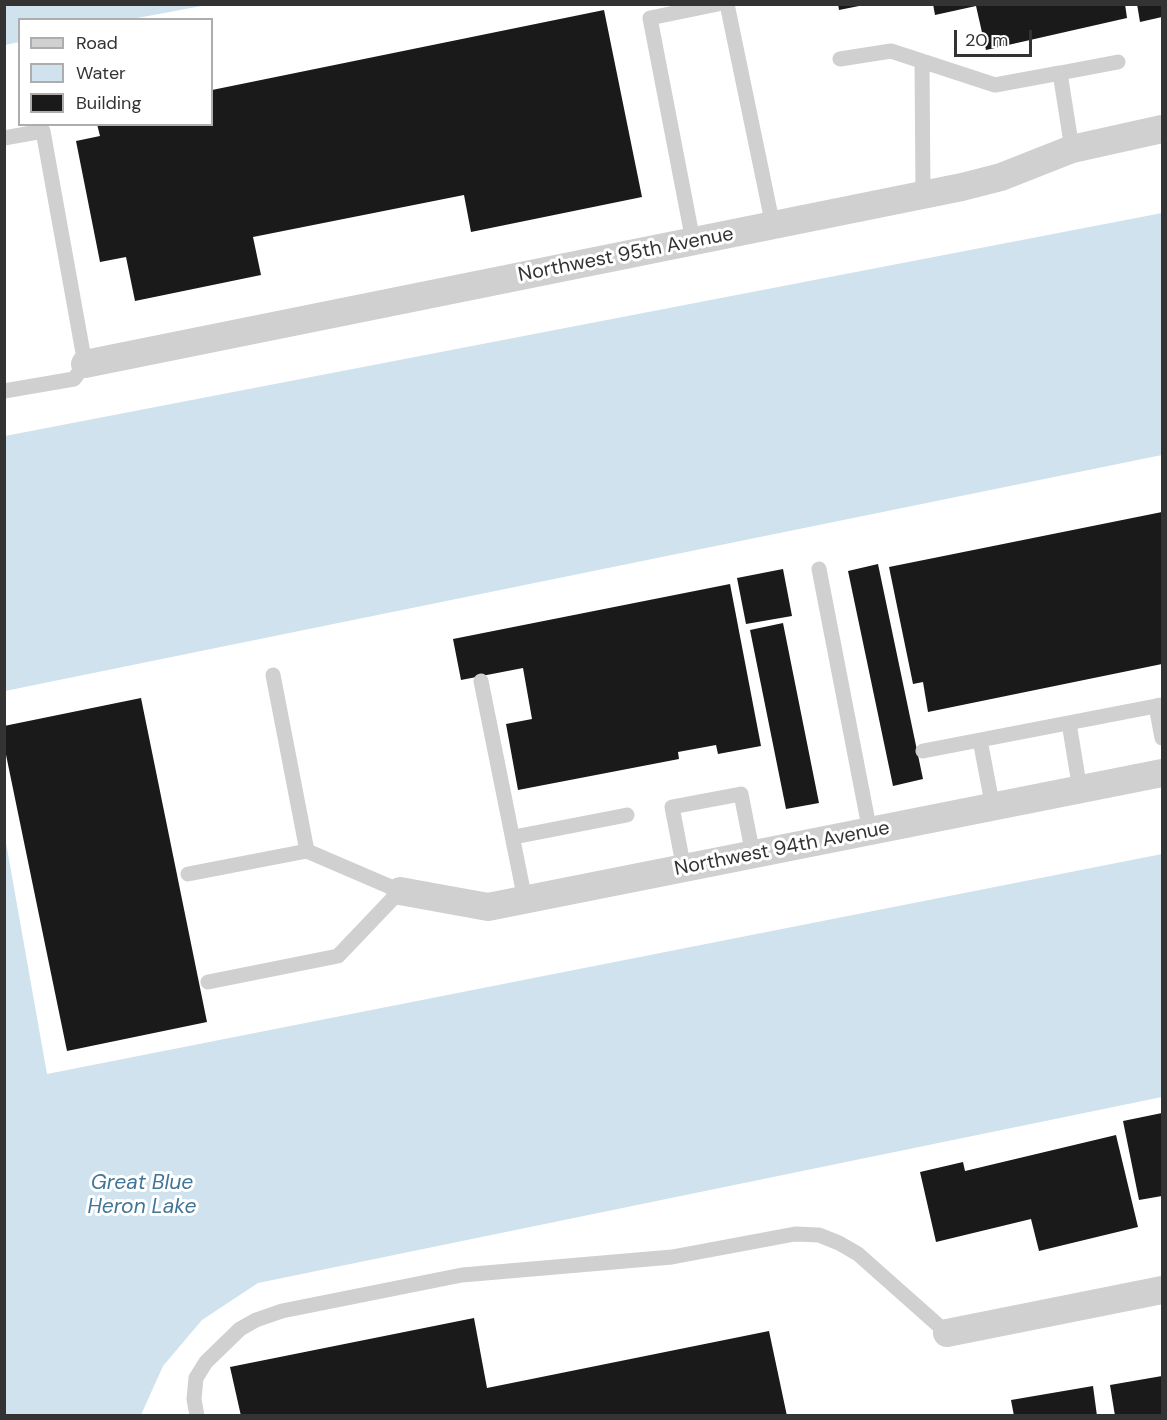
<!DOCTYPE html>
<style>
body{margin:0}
#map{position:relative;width:1167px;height:1420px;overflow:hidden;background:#fff;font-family:"DM Sans",sans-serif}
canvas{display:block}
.frame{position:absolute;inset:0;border:6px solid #333;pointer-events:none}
.legend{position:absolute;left:18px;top:18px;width:195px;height:108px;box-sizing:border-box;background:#fff;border:2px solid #adadad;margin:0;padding:8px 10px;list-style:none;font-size:18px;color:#333}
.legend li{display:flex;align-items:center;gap:12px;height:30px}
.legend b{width:30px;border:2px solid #adadad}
.scale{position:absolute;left:954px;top:30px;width:78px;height:27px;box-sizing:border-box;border:3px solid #333;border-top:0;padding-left:8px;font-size:18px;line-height:21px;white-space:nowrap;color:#333;-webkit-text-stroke:4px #fff;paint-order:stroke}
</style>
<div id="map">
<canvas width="1167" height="1420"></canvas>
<div class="frame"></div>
<ul class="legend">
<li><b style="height:8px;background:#d0d0d0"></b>Road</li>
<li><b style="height:16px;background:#cfe2ee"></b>Water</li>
<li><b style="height:16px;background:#1a1a1a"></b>Building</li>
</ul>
<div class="scale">20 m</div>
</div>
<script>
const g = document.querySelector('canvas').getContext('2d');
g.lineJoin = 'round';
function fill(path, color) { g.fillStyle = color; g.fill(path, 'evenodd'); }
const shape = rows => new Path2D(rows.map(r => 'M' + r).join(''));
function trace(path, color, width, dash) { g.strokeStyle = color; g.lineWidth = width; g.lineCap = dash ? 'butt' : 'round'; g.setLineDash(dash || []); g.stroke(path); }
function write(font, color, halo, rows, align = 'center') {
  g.font = font + ' "DM Sans",sans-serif'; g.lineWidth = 6; g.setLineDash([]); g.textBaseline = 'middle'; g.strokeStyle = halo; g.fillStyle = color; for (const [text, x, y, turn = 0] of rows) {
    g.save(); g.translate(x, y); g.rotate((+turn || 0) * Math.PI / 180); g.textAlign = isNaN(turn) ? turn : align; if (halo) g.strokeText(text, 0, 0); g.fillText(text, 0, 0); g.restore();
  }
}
fill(shape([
 [5,4,207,4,207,5,132,19,20,20,19,42,5,45],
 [1162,213,1162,455,5,691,5,436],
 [5,837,47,1074,1162,854,1162,1097,258,1283,202,1320,163,1366,141,1415,5,1415]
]), '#cfe2ee');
fill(shape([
 [838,4,859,4,859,6,839,10],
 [933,4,1125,4,1127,18,986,50,976,6,935,15],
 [1137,4,1162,4,1162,17,1140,22],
 [604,10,642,197,471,232,464,195,253,237,261,275,135,301,126,257,100,262,76,141,100,136,97,124,212,124,212,90],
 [1162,512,1162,664,928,712,923,682,913,684,889,567],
 [878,564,923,779,893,786,848,571],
 [783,569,792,616,746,624,737,578],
 [730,584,761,746,718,754,716,745,678,752,679,759,518,790,506,724,532,719,523,668,461,680,453,639],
 [783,623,819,803,786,809,750,630],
 [141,698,207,1022,67,1051,4,745,4,726],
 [1162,1113,1162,1196,1139,1200,1123,1121],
 [1116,1135,1138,1227,1039,1251,1031,1219,936,1242,920,1172,963,1162,965,1171],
 [474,1318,487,1388,769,1331,787,1416,241,1416,230,1367],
 [1162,1376,1162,1416,1115,1416,1110,1385],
 [1093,1386,1097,1416,1014,1416,1011,1400]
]), '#1a1a1a');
trace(shape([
 [727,4,773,226],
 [840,59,891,51,995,85,1060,73],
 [922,61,923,195],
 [4,138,43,131,85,364,74,379,4,391],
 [1072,149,1060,73,1118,62],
 [693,241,650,18,718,4],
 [819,569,870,832],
 [273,675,307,851],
 [481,681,525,900],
 [1162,705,1156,706,1162,738],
 [1069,723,1080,790],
 [980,740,993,808],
 [923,751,1156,706],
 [514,837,627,815],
 [684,869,672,807,741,794,753,855],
 [188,874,307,851,400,891,338,956,208,982],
 [197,1416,194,1399,196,1378,206,1362,240,1329,256,1320,282,1311,462,1275,672,1257,795,1234,819,1235,839,1243,858,1254,947,1333]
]), '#d0d0d0', 15);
trace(shape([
 [85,364,962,187,1001,177,1072,149,1162,129],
 [400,891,488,907,1162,773],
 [947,1333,1162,1290]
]), '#d0d0d0', 28);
write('20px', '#333', '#fff', [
 ["Northwest 95th Avenue",626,255,-11],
 ["Northwest 94th Avenue",782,849,-11]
]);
write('italic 21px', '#3f7597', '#fff', [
 ["Great Blue",142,1183],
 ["Heron Lake",142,1207]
]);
</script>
